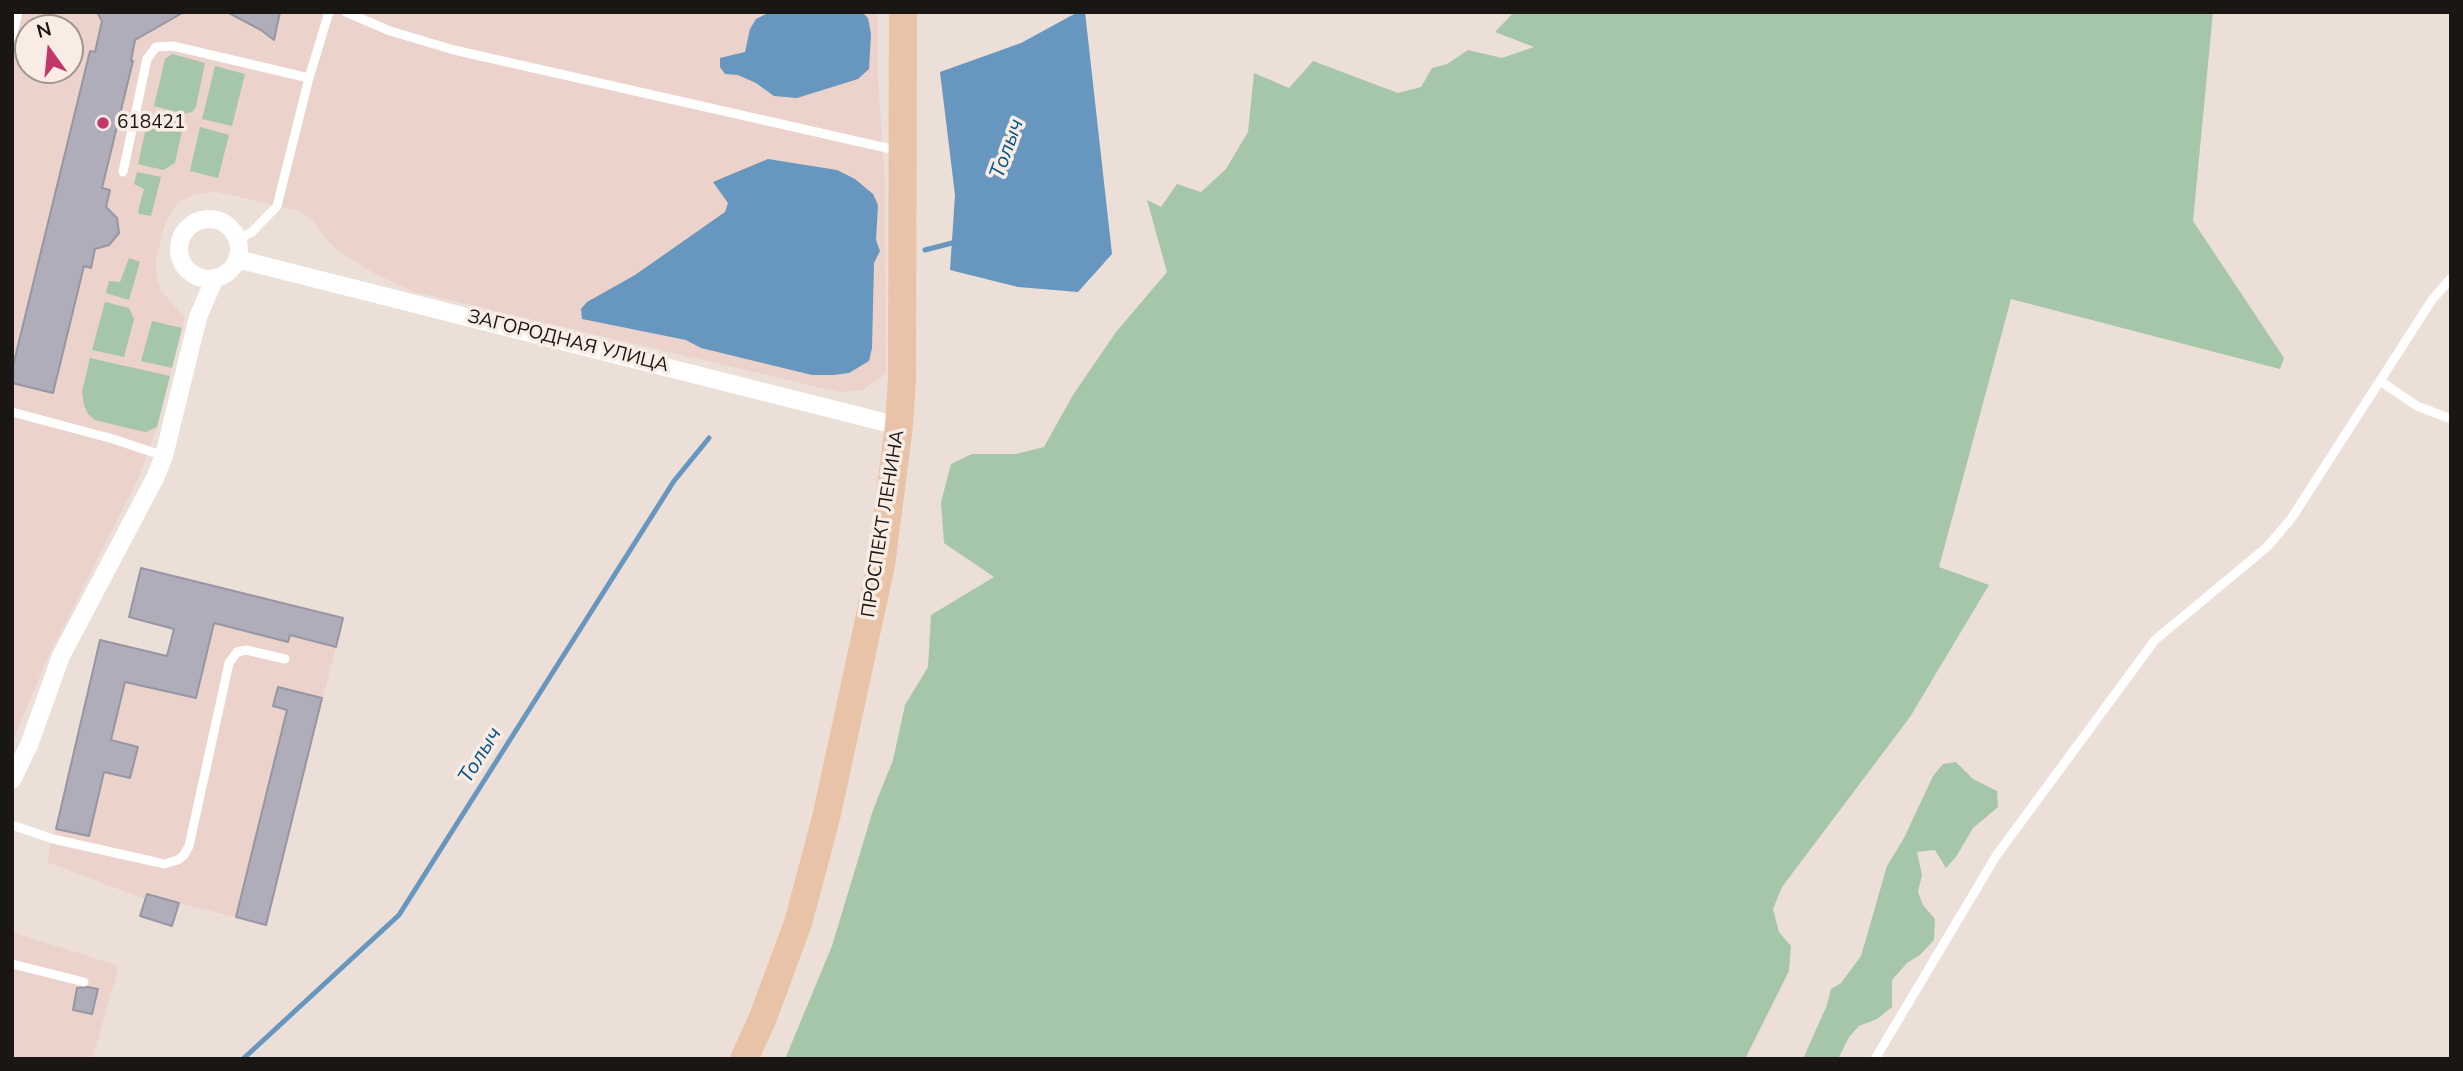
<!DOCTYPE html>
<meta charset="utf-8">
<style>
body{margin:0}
#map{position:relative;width:2463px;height:1071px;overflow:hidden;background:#ebdfd7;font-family:"Nunito Sans",sans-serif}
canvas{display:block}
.frame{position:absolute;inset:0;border:14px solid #1a1613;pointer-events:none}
.north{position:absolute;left:14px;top:14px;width:70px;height:70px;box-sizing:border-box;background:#f8ece4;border:2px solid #9f9690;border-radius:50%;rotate:345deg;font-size:19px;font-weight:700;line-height:28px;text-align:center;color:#1a1613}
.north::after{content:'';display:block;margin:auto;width:24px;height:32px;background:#c2366b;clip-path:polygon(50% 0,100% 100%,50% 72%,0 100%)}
</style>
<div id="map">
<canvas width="2463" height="1071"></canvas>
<div class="frame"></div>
<div class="north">N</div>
</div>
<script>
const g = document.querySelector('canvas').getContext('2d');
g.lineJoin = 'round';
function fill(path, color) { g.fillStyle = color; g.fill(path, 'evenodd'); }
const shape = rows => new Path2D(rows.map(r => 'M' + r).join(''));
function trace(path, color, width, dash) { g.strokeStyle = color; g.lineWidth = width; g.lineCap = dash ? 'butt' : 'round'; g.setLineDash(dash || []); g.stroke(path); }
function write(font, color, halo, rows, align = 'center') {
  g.font = font + ' "Nunito Sans",sans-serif'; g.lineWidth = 7; g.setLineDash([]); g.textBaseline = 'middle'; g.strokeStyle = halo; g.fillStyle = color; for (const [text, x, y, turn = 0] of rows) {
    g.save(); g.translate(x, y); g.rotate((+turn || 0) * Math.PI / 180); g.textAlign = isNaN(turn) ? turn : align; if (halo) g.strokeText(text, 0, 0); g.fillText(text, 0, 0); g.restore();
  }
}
fill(shape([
 [12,12,878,12,878,80,885,183,886,373,863,390,839,392,415,292,375,274,336,249,323,235,313,221,300,211,217,192,195,194,178,202,165,224,156,259,156,274,161,291,185,317,157,427,138,479,48,657,12,743],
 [28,28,70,28,70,70,28,70],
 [141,568,343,618,266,925,179,903,172,926,140,916,145,899,47,862,100,640,167,655,174,629,129,617],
 [12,932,119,966,92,1059,12,1059]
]), '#ebd2ca');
fill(shape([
 [1514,12,2213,12,2193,221,2284,358,2280,369,2011,299,1939,567,1989,585,1910,717,1782,887,1773,909,1779,932,1791,946,1789,971,1745,1059,785,1059,832,946,873,810,893,760,905,705,928,667,931,615,994,577,944,543,941,502,951,464,972,454,1016,454,1044,447,1073,395,1116,332,1167,272,1147,200,1161,207,1177,184,1201,192,1226,169,1248,132,1254,73,1289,88,1313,61,1398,93,1421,87,1432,68,1447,64,1468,50,1502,58,1534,47,1495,32],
 [172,54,205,63,196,107,192,112,184,114,154,106,165,59],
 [215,66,245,74,232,126,202,119],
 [149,114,184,122,175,163,163,170,138,164],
 [200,127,229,135,218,178,190,171],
 [137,172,161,177,151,216,139,214,138,211,144,189,134,184],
 [129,258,140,262,129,300,106,293,109,281,120,282],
 [105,302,129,308,134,319,124,357,92,350],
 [152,321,182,328,172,368,141,361],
 [90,358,170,376,157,427,146,432,140,431,95,420,88,414,84,405,82,392],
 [1956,762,1973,779,1997,791,1998,807,1973,828,1956,857,1946,868,1935,850,1917,852,1922,875,1918,892,1923,905,1935,919,1934,940,1920,955,1907,963,1892,980,1892,1007,1877,1019,1859,1026,1849,1037,1838,1059,1803,1059,1827,1005,1831,989,1841,983,1861,956,1887,866,1904,838,1933,776,1943,764]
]), '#a6c6a9');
fill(shape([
 [770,12,862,12,868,18,871,34,869,69,858,79,797,98,774,96,756,83,738,75,725,74,720,67,720,58,745,52,750,29,756,19],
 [1078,12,1085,12,1112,254,1078,292,1018,287,950,270,955,195,940,72,1021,43],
 [768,159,837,170,855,179,873,194,878,205,876,240,880,251,874,263,872,348,869,361,849,373,834,375,812,375,701,348,686,340,582,319,581,309,587,302,635,275,725,212,728,203,713,182]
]), '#6796be');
trace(shape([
 [925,250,956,242],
 [243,1059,399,915,674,481,709,438]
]), '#6796be', 5);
const building = shape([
 [97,12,184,12,135,40,131,61,133,61,102,188,110,190,106,207,117,218,119,233,109,245,95,249,91,268,84,266,53,393,12,383,12,370,90,51,95,52,102,21,97,12],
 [227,12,280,12,274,40,261,30,227,12],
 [141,568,343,618,336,647,290,635,288,642,214,623,196,698,125,682,111,740,138,747,130,778,104,772,89,836,56,829,100,640,167,656,174,629,129,617,141,568],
 [278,687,322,698,266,925,236,917,287,710,273,706,278,687],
 [147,894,179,903,172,926,140,916,147,894],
 [88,987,98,989,92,1014,73,1010,77,988,88,987]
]);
fill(building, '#aeadb9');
trace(building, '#9796a2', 2);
trace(shape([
 [346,12,390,31,454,50,900,151],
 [12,37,18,12],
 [123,172,147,59,156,47,173,46,309,78],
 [237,240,252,232,277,206,309,78,329,12],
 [2380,381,2417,406,2451,419],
 [12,412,113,439,164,456],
 [12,825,53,839,156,862,164,864,178,860,184,855,189,846,229,663,237,652,246,650,285,659],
 [12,964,84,982],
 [1875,1059,1996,856,2155,640,2267,547,2291,519,2432,300,2451,278]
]), '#fff', 9);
trace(shape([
 '179 249a30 30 0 1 1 60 0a30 30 0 1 1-60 0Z',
 [237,259,899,426],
 [12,780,29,745,61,656,155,478,164,456,198,317,215,278]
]), '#fff', 18);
trace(shape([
 [744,1059,762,1020,798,923,826,818,881,565,899,426,902,378,903,12]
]), '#e8c3a8', 28);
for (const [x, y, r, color] of [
 [103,123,7,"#c2366b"]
]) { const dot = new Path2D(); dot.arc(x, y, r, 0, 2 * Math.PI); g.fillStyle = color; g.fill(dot); trace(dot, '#f8ece4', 2.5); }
write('19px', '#1a1613', '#f8ece4', [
 ["618421",117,123]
], 'left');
write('19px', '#1a1613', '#f8ece4', [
 ["ЗАГОРОДНАЯ УЛИЦА",568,342,14],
 ["ПРОСПЕКТ ЛЕНИНА",884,524,-81]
]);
write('italic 21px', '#055689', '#f8ece4', [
 ["Толыч",1008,149,-70],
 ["Толыч",481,756,-58]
]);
</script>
